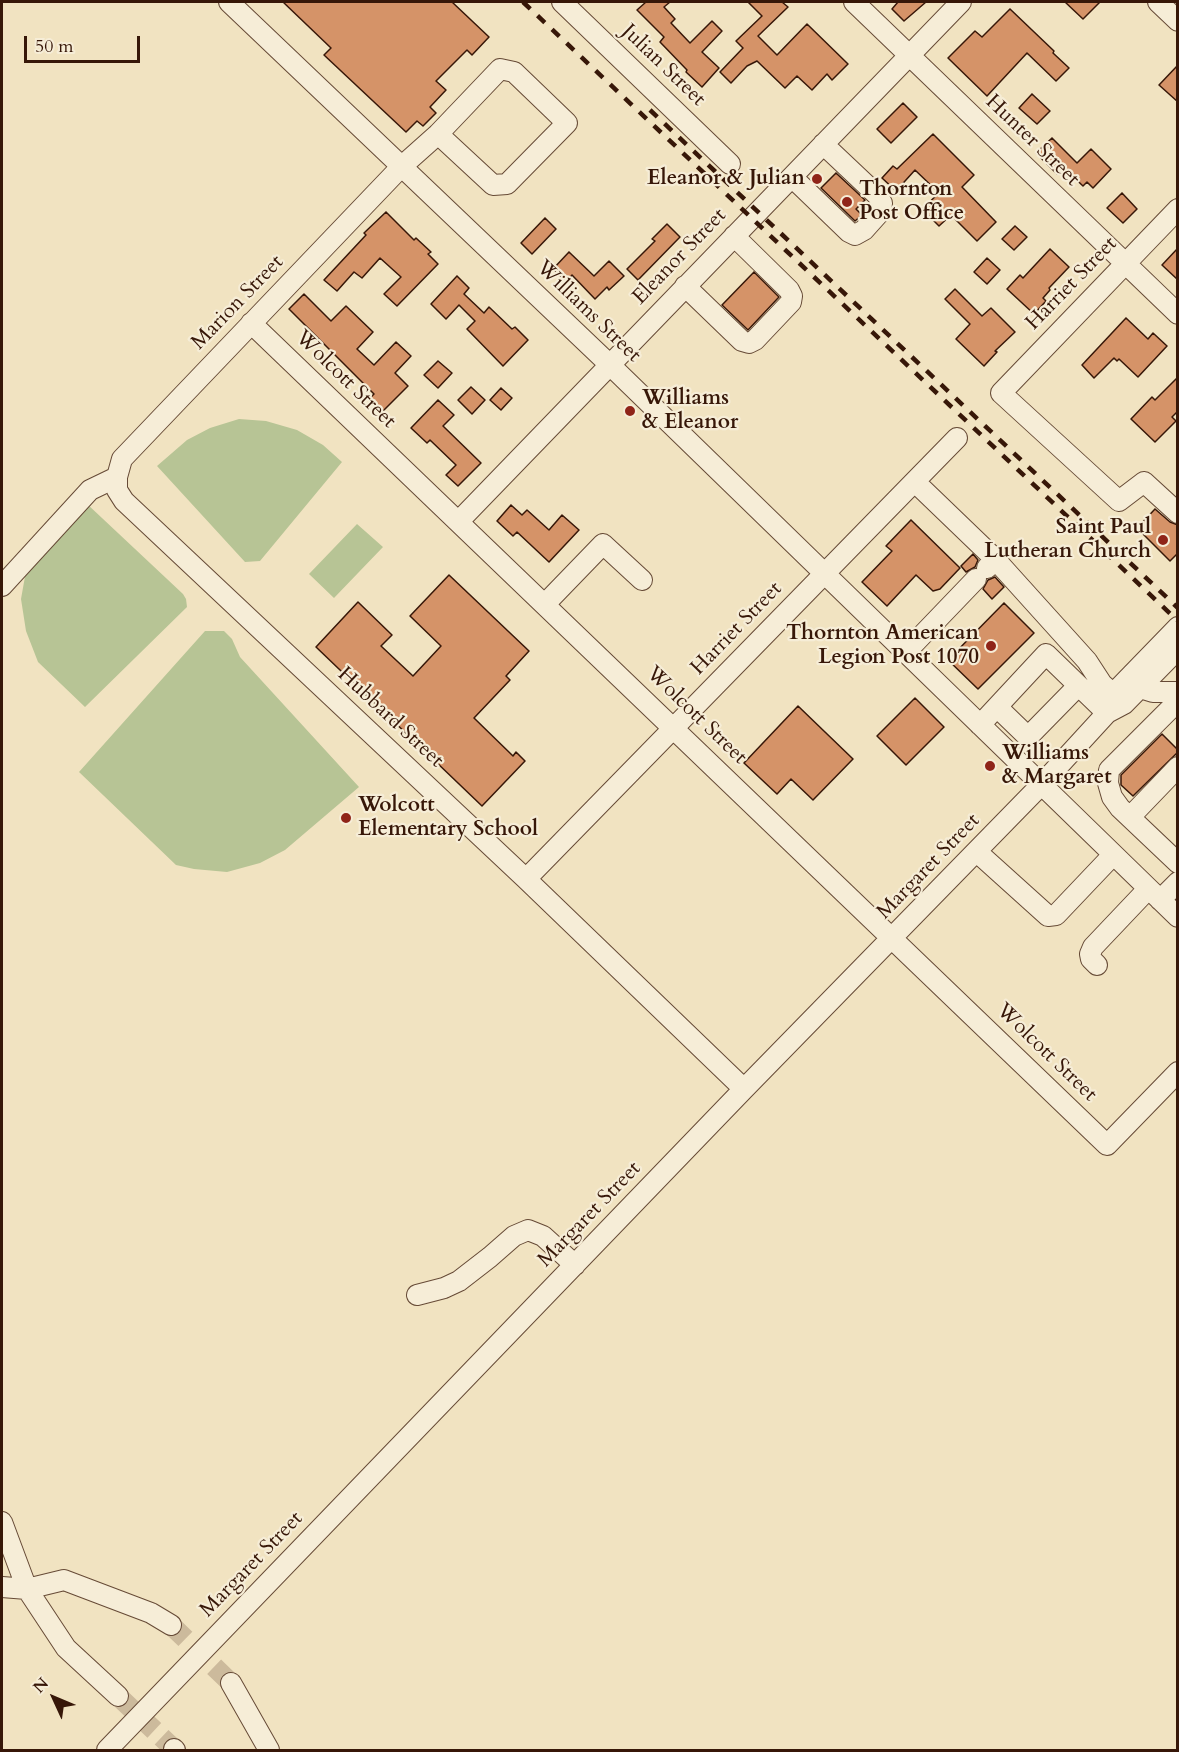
<!DOCTYPE html>
<style>
body{margin:0}
#map{position:relative;width:1179px;height:1752px;overflow:hidden;background:#f1e3c1;font-family:Cardo,serif}
canvas{display:block}
.frame{position:absolute;inset:0;border:3px solid #371708;pointer-events:none}
.north{position:absolute;left:24px;top:1668px;width:60px;height:60px;-webkit-text-stroke:4px #f6edd7;paint-order:stroke;rotate:314deg;font-size:16px;font-weight:700;line-height:24px;text-align:center;color:#371708}
.north::after{content:'';display:block;margin:auto;width:21px;height:27px;background:#371708;clip-path:polygon(50% 0,100% 100%,50% 72%,0 100%)}
.scale{position:absolute;left:24px;top:36px;width:116px;height:27px;box-sizing:border-box;border:3px solid #371708;border-top:0;padding-left:8px;font-size:18px;line-height:21px;white-space:nowrap;color:#371708;-webkit-text-stroke:4px #f6edd7;paint-order:stroke}
</style>
<div id="map">
<canvas width="1179" height="1752"></canvas>
<div class="frame"></div>
<div class="north">N</div>
<div class="scale">50 m</div>
</div>
<script>
const g = document.querySelector('canvas').getContext('2d');
g.lineJoin = 'round';
function fill(path, color) { g.fillStyle = color; g.fill(path, 'evenodd'); }
const shape = rows => new Path2D(rows.map(r => 'M' + r).join(''));
function trace(path, color, width, dash) { g.strokeStyle = color; g.lineWidth = width; g.lineCap = dash ? 'butt' : 'round'; g.setLineDash(dash || []); g.stroke(path); }
function write(font, color, halo, rows, align = 'center') {
  g.font = font + ' Cardo,serif'; g.lineWidth = 4.5; g.setLineDash([]); g.textBaseline = 'middle'; g.strokeStyle = halo; g.fillStyle = color; for (const [text, x, y, turn = 0] of rows) {
    g.save(); g.translate(x, y); g.rotate((+turn || 0) * Math.PI / 180); g.textAlign = isNaN(turn) ? turn : align; if (halo) g.strokeText(text, 0, 0); g.fillText(text, 0, 0); g.restore();
  }
}
fill(shape([
 [239,419,266,421,297,430,323,445,342,462,260,561,245,562,157,466,187,440,210,428],
 [86,503,183,594,186,599,187,607,85,707,38,662,26,631,21,599,26,571],
 [357,524,383,547,334,598,309,574],
 [205,631,224,631,232,639,240,657,359,787,285,850,260,863,227,872,194,869,176,865,79,772]
]), '#b7c495');
const building = shape([
 [283,2,452,2,489,37,472,55,467,50,436,81,446,90,430,107,436,113,423,126,417,121,406,132,324,55,331,48,283,2],
 [646,2,670,2,664,7,675,19,671,23,690,43,712,21,722,31,702,52,719,68,702,87,686,72,687,70,660,42,664,37,637,10,646,2],
 [748,2,782,2,788,7,758,36,777,55,807,24,848,64,832,80,827,74,812,90,797,76,785,88,757,61,747,66,731,83,720,72,743,48,736,41,762,16,748,2],
 [898,2,926,2,904,21,892,9,898,2],
 [1065,2,1100,2,1083,19,1065,2],
 [1010,9,1054,51,1053,53,1069,68,1056,81,1027,53,987,96,948,58,975,31,982,37,1010,9],
 [1178,65,1178,102,1159,85,1178,65],
 [1032,94,1050,111,1037,124,1019,108,1032,94],
 [903,103,917,117,891,143,877,129,903,103],
 [933,134,974,175,962,187,996,222,977,241,951,215,939,226,922,209,939,193,915,170,896,191,882,178,893,166,897,169,933,134],
 [1052,138,1077,163,1091,149,1111,169,1093,188,1087,182,1083,186,1063,167,1057,174,1036,153,1052,138],
 [836,173,865,200,856,209,862,215,855,221,821,188,836,173],
 [1122,193,1137,209,1123,223,1107,208,1122,193],
 [386,212,414,240,416,238,431,252,428,254,438,264,397,306,384,294,401,277,380,258,362,278,354,272,337,291,324,280,366,235,364,233,386,212],
 [545,218,556,229,532,254,521,243,545,218],
 [667,224,680,237,638,280,627,269,655,241,652,239,667,224],
 [1015,226,1027,237,1014,250,1002,239,1015,226],
 [1178,248,1178,280,1162,265,1178,248],
 [1050,249,1069,267,1049,288,1050,290,1043,298,1046,301,1034,314,1007,289,1020,275,1023,278,1050,249],
 [569,252,594,276,609,261,624,276,609,290,607,287,595,299,572,275,567,282,553,269,569,252],
 [987,258,1000,270,987,284,974,272,987,258],
 [754,272,779,297,748,330,722,305,754,272],
 [457,276,469,288,464,294,484,313,489,307,512,329,515,327,528,340,503,366,467,329,475,321,459,305,446,319,431,304,457,276],
 [955,289,982,316,991,308,1015,332,995,351,997,352,984,366,956,339,970,324,945,299,955,289],
 [304,294,331,321,346,306,373,332,357,349,374,365,396,342,411,356,395,373,408,386,382,412,369,399,374,394,289,309,304,294],
 [1126,318,1148,339,1153,333,1167,346,1138,377,1119,359,1117,361,1114,358,1094,378,1082,365,1126,318],
 [438,361,452,373,438,388,424,375,438,361],
 [1178,377,1178,411,1172,417,1176,421,1155,442,1131,419,1152,397,1155,400,1178,377],
 [471,387,485,400,472,414,458,400,471,387],
 [501,388,512,398,501,410,490,400,501,388],
 [438,400,454,415,443,426,481,463,458,486,446,475,456,465,430,440,427,443,411,428,438,400],
 [511,505,522,515,527,510,549,530,562,515,579,530,549,562,517,532,513,536,497,521,511,505],
 [1155,509,1170,522,1178,525,1178,553,1170,561,1137,528,1155,509],
 [911,520,960,568,940,589,933,591,916,575,887,606,862,582,892,551,886,546,911,520],
 [973,554,978,560,975,567,966,572,961,566,973,554],
 [449,575,529,651,506,676,510,680,474,718,513,756,516,752,525,761,482,806,316,647,358,602,392,635,381,646,413,676,441,646,410,616,449,575],
 [995,577,1004,587,992,599,983,589,988,580,995,577],
 [1004,603,1034,633,978,689,948,660,1004,603],
 [915,698,944,727,906,765,877,736,915,698],
 [798,706,853,759,813,800,791,779,777,794,744,763,798,706],
 [1162,734,1178,750,1178,752,1133,796,1121,785,1121,775,1162,734]
]);
fill(building, '#d59368');
trace(building, '#371708', 1.5);
trace(shape([
 [171,1625,231,1683],
 [118,1696,174,1749]
]), '#ccba9c', 20, [20, 10]);
const minor = shape([
 [229,2,609,364,1178,917],
 [562,2,730,164],
 [854,2,1178,314],
 [1158,2,1178,21],
 [438,134,493,185,507,184,567,123,514,72,500,69,438,134,401,167,122,459,117,477,117,490,124,501,526,879,744,1089],
 [792,177,849,232,855,235,864,230,881,211,882,203,877,195,823,144],
 [1178,209,1001,393,1119,501,1144,482,1178,513],
 [685,286,742,341,749,343,755,340,791,302,792,296,789,290,734,236],
 [251,323,1107,1145,1178,1072],
 [915,482,995,559,987,568],
 [459,521,961,2],
 [995,559,1087,661,1102,684,1124,704],
 [2,586,90,490,117,477],
 [545,604,603,544,642,580],
 [905,653,976,579],
 [1140,688,1153,692,1177,692],
 [1178,701,1109,770,1108,783,1112,797,1120,808,1178,863],
 [1110,705,1113,694,1178,627],
 [997,707,1028,737,1078,686],
 [980,725,1046,654,1107,713],
 [1130,817,1178,767],
 [977,852,1048,916,1056,915,1113,855],
 [526,879,957,438],
 [1160,900,1178,882],
 [1097,965,1091,959,1090,954,1093,947,1148,889],
 [417,1295,444,1288,459,1281,490,1257,514,1236,528,1230,543,1236,575,1265],
 [2,1522,27,1589,64,1580,151,1613,171,1625],
 [2,1587,27,1589,66,1648,118,1696],
 [231,1683,269,1750],
 [174,1749,175,1750],
 [107,1750,744,1089,1041,785,1107,713,1124,704,1178,649]
]);
trace(minor, '#664a36', 22);
trace(minor, '#f6edd7', 20);
trace(shape([
 [523,2,1178,621],
 [650,110,1178,608]
]), '#371708', 4.5, [10, 10]);
for (const [x, y, r, color] of [
 [817,179,6,"#8f2418"],
 [847,202,6,"#8f2418"],
 [630,411,6,"#8f2418"],
 [1163,540,6,"#8f2418"],
 [991,646,6,"#8f2418"],
 [990,766,6,"#8f2418"],
 [346,818,6,"#8f2418"]
]) { const dot = new Path2D(); dot.arc(x, y, r, 0, 2 * Math.PI); g.fillStyle = color; g.fill(dot); trace(dot, '#f6edd7', 2); }
write('21px', '#371708', '#f6edd7', [
 ["Julian Street",663,66,44],
 ["Hunter Street",1032,141,44],
 ["Eleanor Street",680,257,-46],
 ["Harriet Street",1072,284,-46],
 ["Marion Street",238,303,-46],
 ["Williams Street",588,312,44],
 ["Wolcott Street",345,380,44],
 ["Harriet Street",737,629,-46],
 ["Wolcott Street",696,716,44],
 ["Hubbard Street",390,718,43],
 ["Margaret Street",929,867,-46],
 ["Wolcott Street",1046,1053,44],
 ["Margaret Street",590,1215,-46],
 ["Margaret Street",252,1565,-46]
]);
write('bold 21px', '#371708', '#f6edd7', [
 ["Eleanor & Julian",805,179,"right"],
 ["Thornton",859,190],
 ["Post Office",859,214],
 ["Williams",642,399],
 ["& Eleanor",642,423],
 ["Saint Paul",1151,528,"right"],
 ["Lutheran Church",1151,552,"right"],
 ["Thornton American",979,634,"right"],
 ["Legion Post 1070",979,658,"right"],
 ["Williams",1002,754],
 ["& Margaret",1002,778],
 ["Wolcott",358,806],
 ["Elementary School",358,830]
], 'left');
</script>
